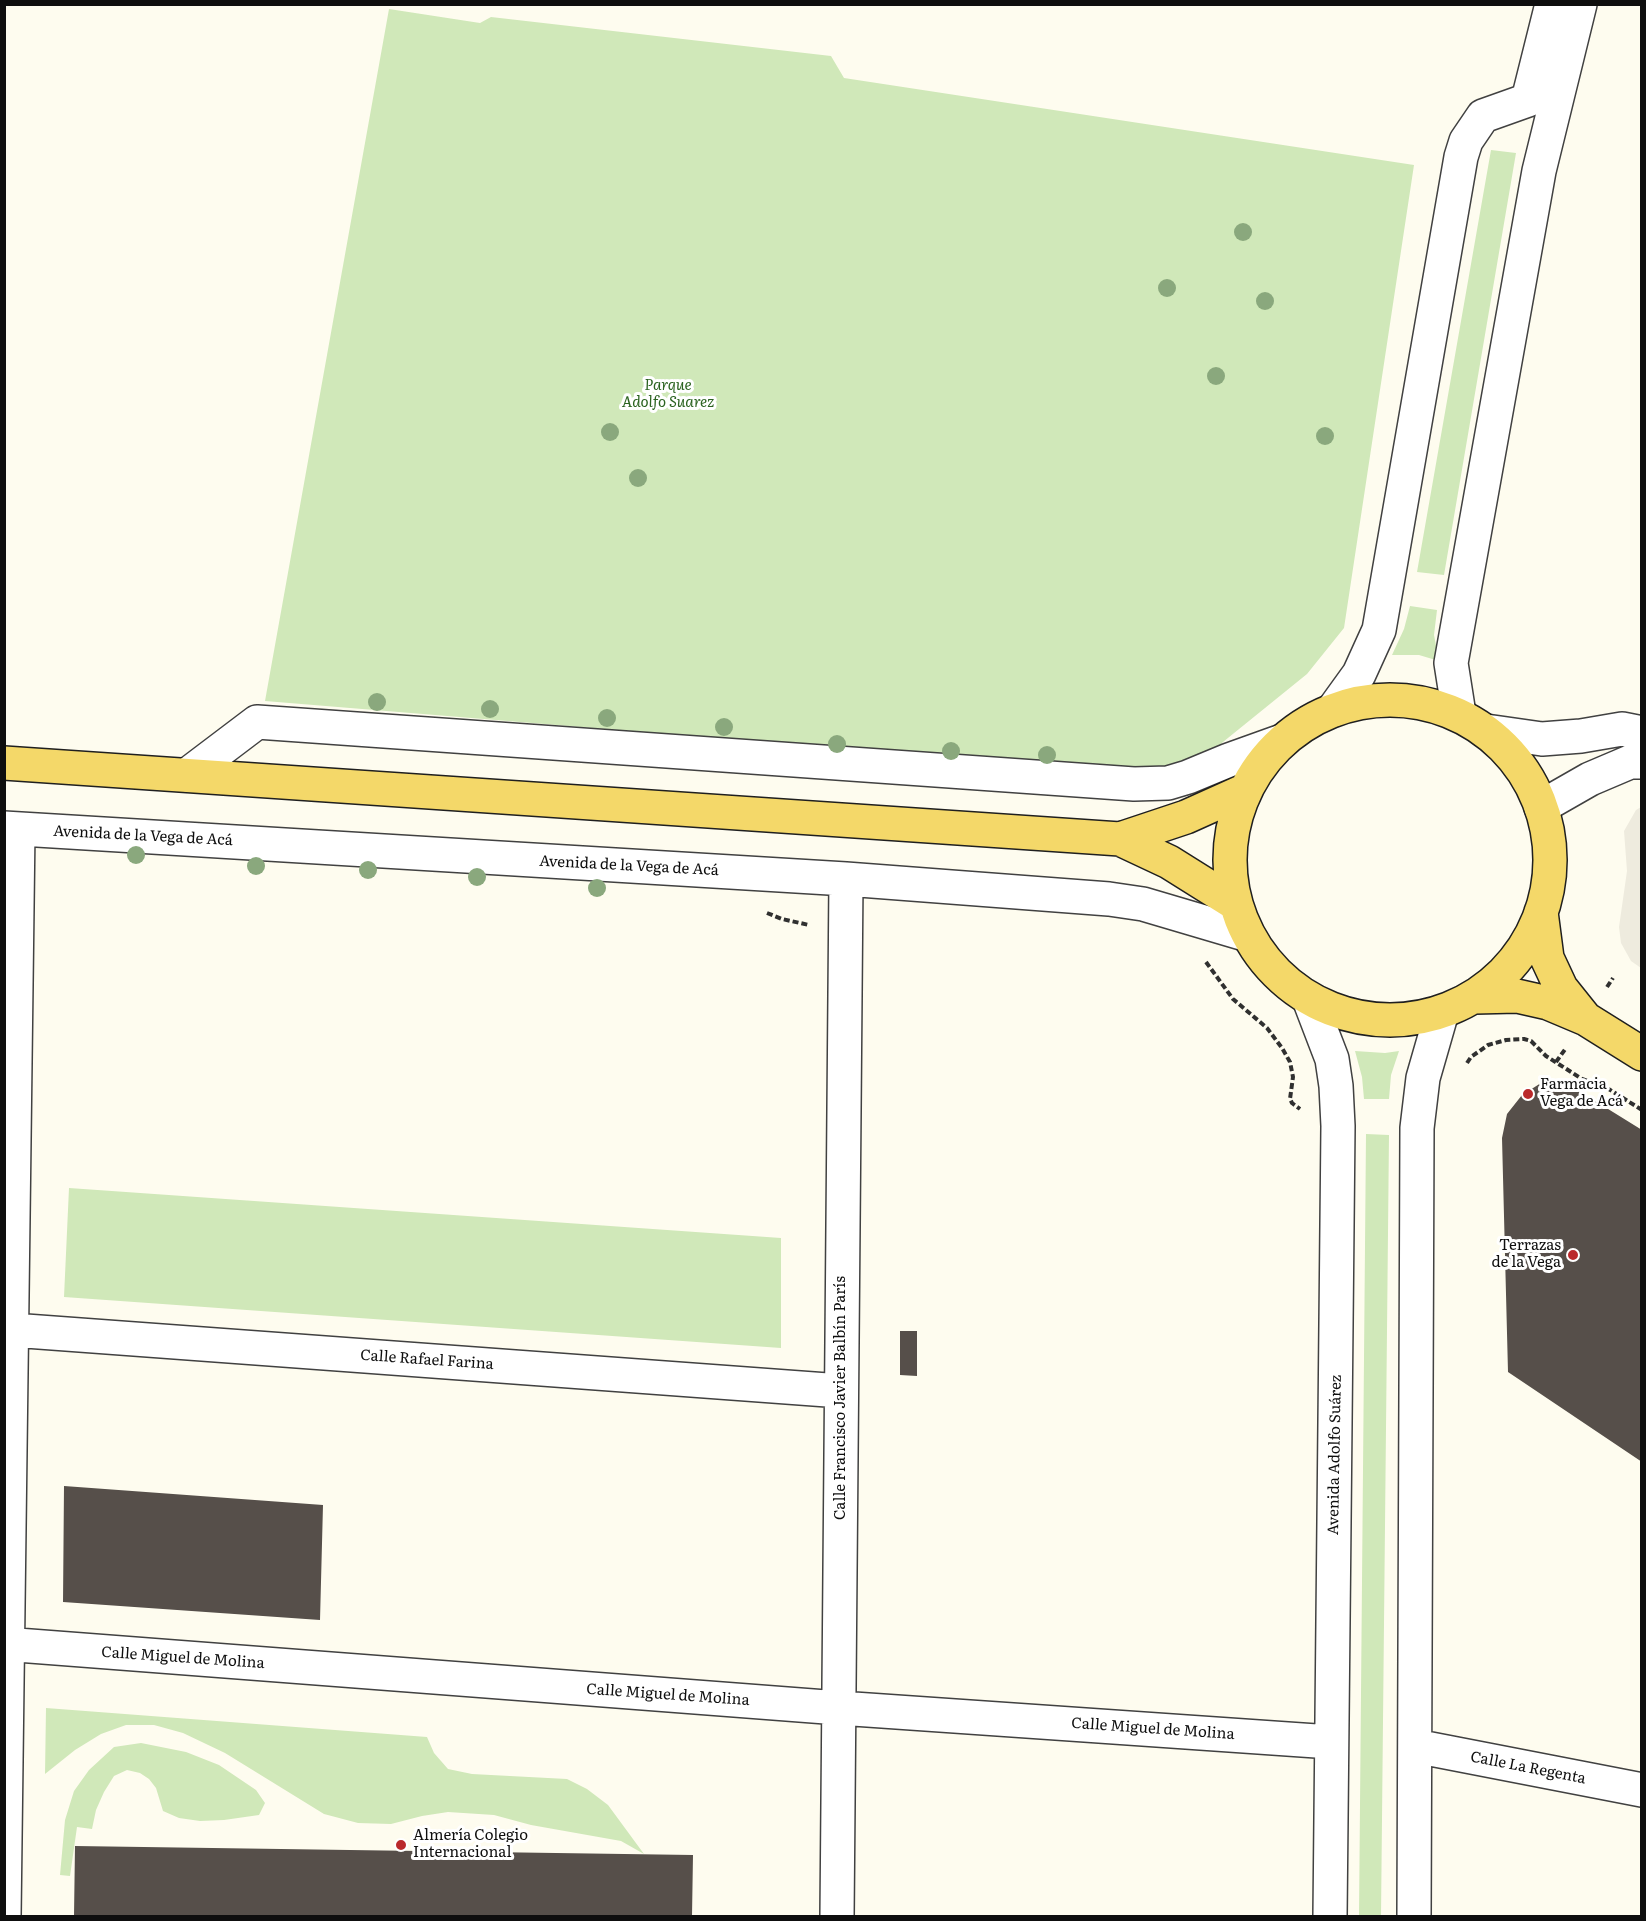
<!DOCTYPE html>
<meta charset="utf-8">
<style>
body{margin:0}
#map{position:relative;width:1646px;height:1921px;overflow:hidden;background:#fefcef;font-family:Literata,serif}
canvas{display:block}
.frame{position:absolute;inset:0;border:6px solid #0e0e0e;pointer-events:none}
</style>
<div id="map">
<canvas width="1646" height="1921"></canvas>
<div class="frame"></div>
</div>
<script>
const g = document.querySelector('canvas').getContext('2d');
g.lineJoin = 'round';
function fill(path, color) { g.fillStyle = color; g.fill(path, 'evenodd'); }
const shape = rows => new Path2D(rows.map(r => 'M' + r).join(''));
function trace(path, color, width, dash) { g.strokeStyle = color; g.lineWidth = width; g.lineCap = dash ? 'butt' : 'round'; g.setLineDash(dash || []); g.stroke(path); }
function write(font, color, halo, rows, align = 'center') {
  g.font = font + ' Literata,serif'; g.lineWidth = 6; g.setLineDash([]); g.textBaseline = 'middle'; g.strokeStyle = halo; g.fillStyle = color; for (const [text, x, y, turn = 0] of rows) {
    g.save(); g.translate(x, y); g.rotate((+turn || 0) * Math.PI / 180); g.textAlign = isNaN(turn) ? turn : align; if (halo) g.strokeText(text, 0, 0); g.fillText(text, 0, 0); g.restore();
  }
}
fill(shape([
 [389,9,480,23,491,17,831,56,844,78,1414,165,1344,628,1307,674,1223,742,1188,777,265,701],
 [1491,150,1516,153,1444,575,1417,572],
 [1410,606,1437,610,1434,635,1439,661,1419,655,1392,655,1404,629],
 [1355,1051,1385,1053,1399,1051,1391,1075,1389,1099,1364,1099,1362,1077],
 [1366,1134,1389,1135,1381,1916,1359,1916],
 [69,1188,781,1238,781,1348,64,1297],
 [46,1708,427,1737,434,1753,448,1769,472,1774,567,1779,587,1789,608,1805,644,1854,621,1841,531,1825,494,1815,448,1812,422,1816,391,1824,358,1823,324,1814,225,1753,183,1733,154,1725,126,1725,101,1734,75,1750,45,1774],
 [141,1743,186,1752,219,1765,256,1790,265,1803,259,1815,224,1820,200,1821,179,1818,163,1811,156,1788,149,1779,140,1773,127,1770,114,1776,104,1792,96,1810,92,1829,77,1827,70,1876,60,1875,65,1820,74,1791,89,1770,114,1747]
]), '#d0e8b9');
fill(shape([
 [1641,807,1641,968,1631,961,1621,943,1619,927,1627,871,1624,831,1636,810]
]), '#eeebde');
fill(shape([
 [1541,1083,1571,1086,1642,1130,1642,1462,1508,1372,1502,1138,1507,1114,1522,1095],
 [900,1331,917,1331,917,1376,900,1375],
 [64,1486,323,1505,320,1620,63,1602],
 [75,1846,693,1855,692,1916,74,1916]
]), '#564f4a');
const minor = shape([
 [1333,710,1359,674,1379,630,1461,157,1466,141,1483,116,1528,100,1552,4],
 [1459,714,1451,663,1539,171,1580,4],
 [1486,731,1542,739,1581,736,1622,729,1642,733],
 [187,775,257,722,1134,784,1168,783,1188,777,1229,760,1282,741],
 [1541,807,1590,779,1630,762,1642,762],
 [4,828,846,879,1109,899,1143,904,1248,935],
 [1309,999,1332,1059,1336,1086,1338,1126,1330,1916],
 [12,1330,841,1391],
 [4,1644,839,1708,1331,1742],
 [1415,1746,1642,1790],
 [4,1916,18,829],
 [837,1916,846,879],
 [1414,1916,1417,1128,1423,1078,1442,1012]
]);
const major = shape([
 '1230 860a160 160 0 1 1 320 0a160 160 0 1 1-320 0Z',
 [4,763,1120,839,1186,817,1246,790],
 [1120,839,1169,862,1236,904],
 [1541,912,1547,958,1561,988,1585,1018],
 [1475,997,1517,996,1548,1003,1586,1019,1642,1054]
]);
trace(minor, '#414141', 36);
trace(major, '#1f1f1f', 36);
trace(shape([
 [767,913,782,919,809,925],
 [1206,962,1233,999,1267,1028,1282,1048,1290,1062,1293,1077,1290,1099,1292,1103,1300,1109],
 [1607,987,1613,978],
 [1556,1062,1566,1048],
 [1467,1063,1471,1057,1488,1045,1506,1040,1524,1039,1531,1041,1546,1056,1582,1079,1607,1088,1642,1110]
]), '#303030', 4, [6, 3]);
trace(minor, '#fff', 33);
trace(major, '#f4d869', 33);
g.fillStyle = '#8aa87d';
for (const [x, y] of [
 [1243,232],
 [1167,288],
 [1265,301],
 [1216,376],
 [610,432],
 [1325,436],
 [638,478],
 [377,702],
 [490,709],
 [607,718],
 [724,727],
 [837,744],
 [951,751],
 [1047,755],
 [136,855],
 [256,866],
 [368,870],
 [477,877],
 [597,888]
]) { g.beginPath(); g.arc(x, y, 9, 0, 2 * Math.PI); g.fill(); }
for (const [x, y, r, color] of [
 [1528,1094,6,"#ba292b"],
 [1573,1255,6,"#ba292b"],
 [401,1845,6,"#ba292b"]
]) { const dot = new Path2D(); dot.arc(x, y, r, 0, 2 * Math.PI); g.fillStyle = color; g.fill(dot); trace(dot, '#fff', 2); }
write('italic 15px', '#2b6320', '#fff', [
 ["Parque",668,386],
 ["Adolfo Suarez",668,403]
]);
write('15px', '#0e0e0e', '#fff', [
 ["Avenida de la Vega de Acá",143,836,3],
 ["Avenida de la Vega de Acá",629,866,3],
 ["Calle Rafael Farina",427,1360,4],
 ["Calle Francisco Javier Balbín París",841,1398,-90],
 ["Avenida Adolfo Suárez",1335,1455,-89],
 ["Calle Miguel de Molina",183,1658,4],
 ["Calle Miguel de Molina",668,1695,4],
 ["Calle Miguel de Molina",1153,1729,4],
 ["Calle La Regenta",1528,1768,11]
]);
write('15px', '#0e0e0e', '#fff', [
 ["Farmacia",1540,1085],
 ["Vega de Acá",1540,1102],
 ["Terrazas",1561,1246,"right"],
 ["de la Vega",1561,1263,"right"],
 ["Almería Colegio",413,1836],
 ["Internacional",413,1853]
], 'left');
</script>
